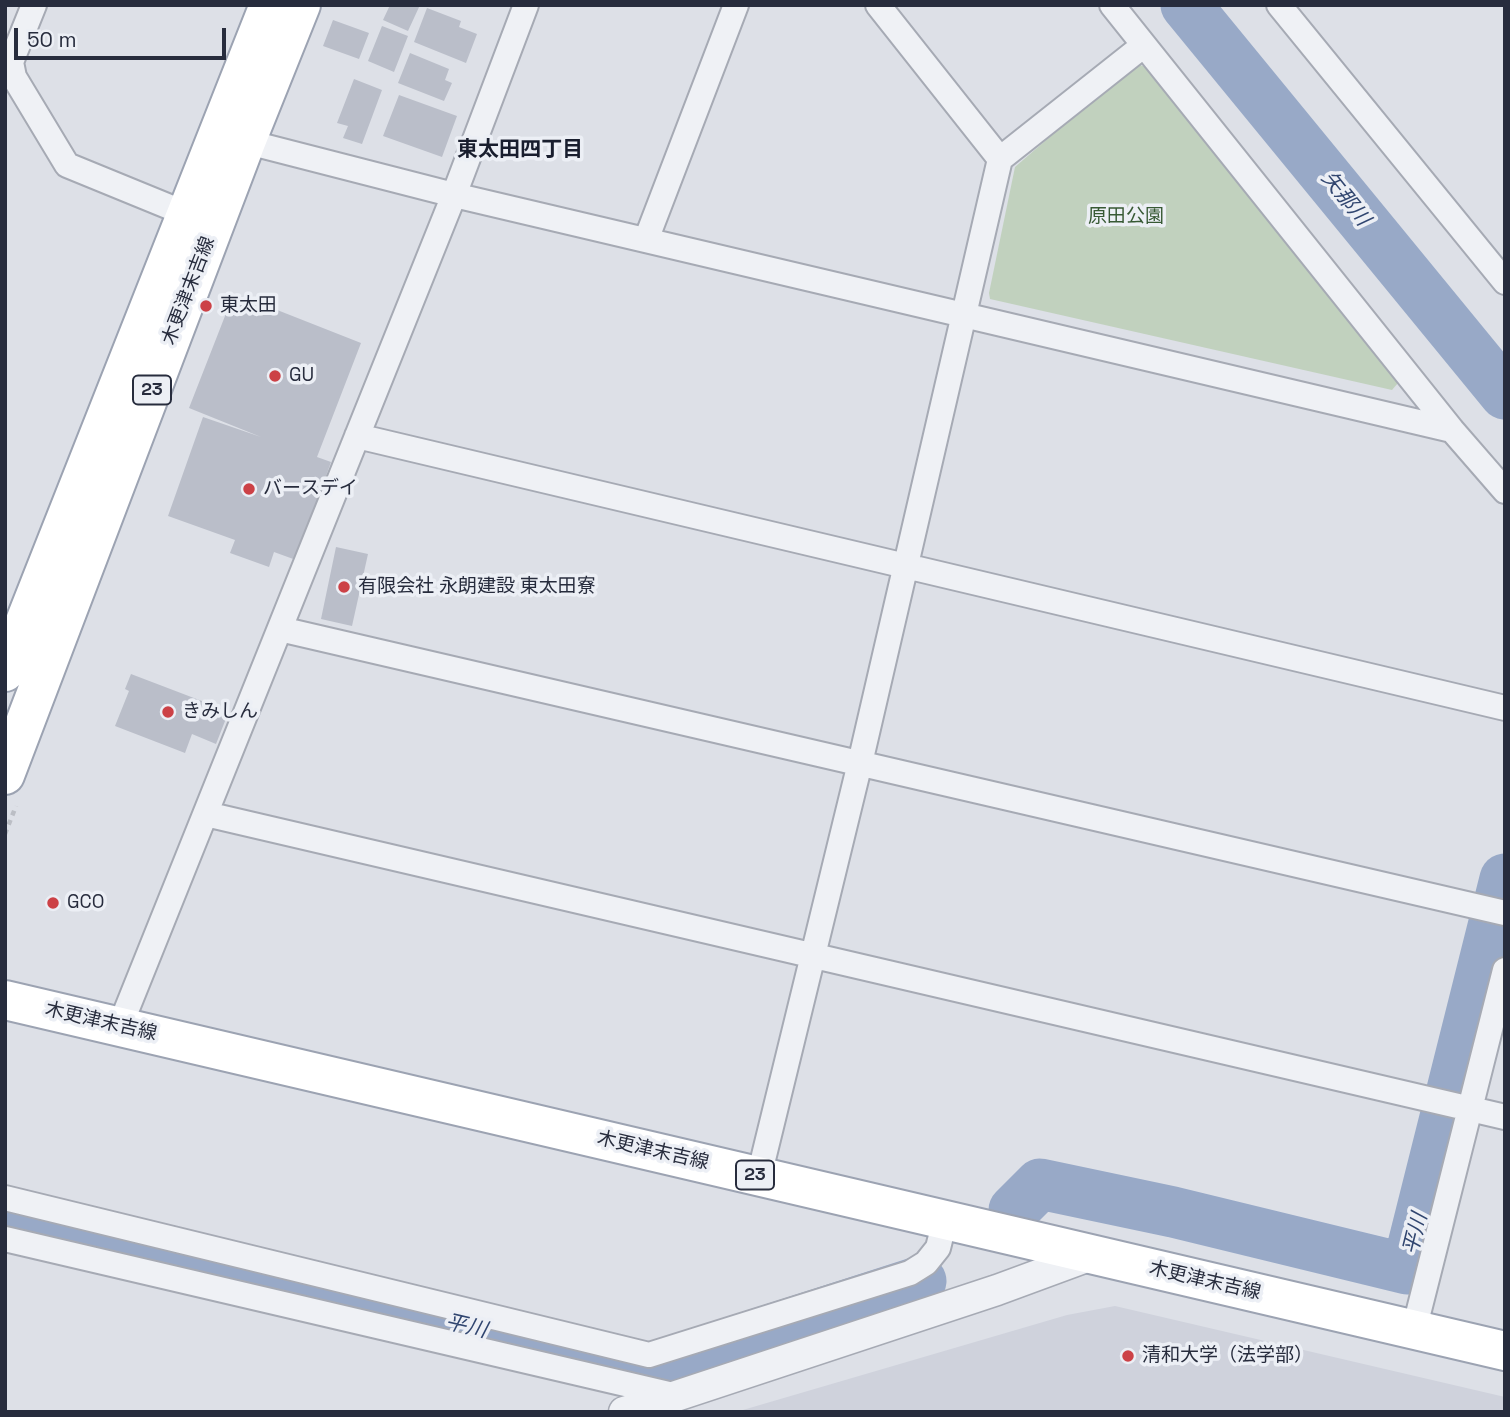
<!DOCTYPE html>
<meta charset="utf-8">
<style>
body{margin:0}
#map{position:relative;width:1510px;height:1417px;overflow:hidden;background:#dde0e7;font-family:"Space Grotesk",sans-serif}
canvas{display:block}
.frame{position:absolute;inset:0;border:7px solid #272c3d;pointer-events:none}
.scale{position:absolute;left:14px;top:28px;width:212px;height:32px;box-sizing:border-box;border:4px solid #272c3d;border-top:0;padding-left:9px;font-size:21px;line-height:24px;white-space:nowrap;color:#272c3d;-webkit-text-stroke:5px #eceff5;paint-order:stroke}
</style>
<div id="map">
<canvas width="1510" height="1417"></canvas>
<div class="frame"></div>
<div class="scale">50 m</div>
</div>
<script>
const g = document.querySelector('canvas').getContext('2d');
g.lineJoin = 'round';
function fill(path, color) { g.fillStyle = color; g.fill(path, 'evenodd'); }
const shape = rows => new Path2D(rows.map(r => 'M' + r).join(''));
function trace(path, color, width, dash) { g.strokeStyle = color; g.lineWidth = width; g.lineCap = dash ? 'butt' : 'round'; g.setLineDash(dash || []); g.stroke(path); }
function write(font, color, halo, rows, align = 'center') {
  g.font = font + ' "Space Grotesk","Noto Sans JP",sans-serif'; g.lineWidth = 7; g.setLineDash([]); g.textBaseline = 'middle'; g.strokeStyle = halo; g.fillStyle = color; for (const [text, x, y, turn = 0] of rows) {
    g.save(); g.translate(x, y); g.rotate((+turn || 0) * Math.PI / 180); g.textAlign = isNaN(turn) ? turn : align; if (halo) g.strokeText(text, 0, 0); g.fillText(text, 0, 0); g.restore();
  }
}
fill(shape([
 [1115,1306,1505,1397,1505,1412,736,1412,1067,1315]
]), '#cfd2dc');
fill(shape([
 [1135,63,1148,68,1398,383,1392,390,990,299,989,293,1015,167]
]), '#c1d1be');
trace(shape([
 [1186,5,1505,394],
 [1014,1210,1040,1184,1173,1212,1407,1269,1505,879],
 [5,1219,648,1369,921,1281]
]), '#98a9c7', 51);
fill(shape([
 [390,5,420,5,408,31,383,20],
 [427,8,461,21,459,27,477,34,466,63,414,42],
 [333,20,369,33,359,59,323,46],
 [382,26,408,36,394,72,368,61],
 [410,53,449,69,445,80,452,83,444,101,398,83],
 [354,79,382,90,362,144,343,138,348,126,337,123],
 [399,95,457,116,442,157,383,136],
 [234,293,361,343,317,457,331,462,296,560,274,552,269,567,230,553,235,540,168,516,203,417,261,437,189,408],
 [336,547,368,554,352,626,321,619],
 [131,674,207,703,205,707,227,716,216,744,192,734,185,753,115,726,129,691,125,689]
]), '#babec9');
const minor = shape([
 [34,5,11,62,14,77,67,165,199,219],
 [878,5,1000,159],
 [1112,5,1452,430,1505,491],
 [1279,5,1505,282],
 [232,138,454,195,1452,430],
 [646,240,736,5],
 [357,436,1505,708],
 [280,629,1505,913],
 [206,814,1505,1117],
 [120,1026,454,195,526,5],
 [759,1176,860,763,1000,159,1144,45],
 [5,1198,649,1355,910,1273,926,1263,938,1248,945,1220],
 [5,1239,677,1396],
 [1414,1330,1505,970]
]);
const tertiary = shape([
 [624,1412,655,1403,997,1290,1092,1255]
]);
const primary = shape([
 [5,672,269,5],
 [5,775,246,142,301,5],
 [5,1000,1505,1351]
]);
trace(minor, '#a6aab4', 28);
trace(tertiary, '#a6aab4', 33);
trace(primary, '#9ca3b2', 42);
trace(shape([
 [5,834,16,806]
]), '#bbbec5', 4.5, [5, 5]);
trace(minor, '#eff1f5', 24);
trace(tertiary, '#eff1f5', 30);
trace(primary, '#fff', 38);
for (const [x, y, r, color] of [
 [206,306,7,"#cc4146"],
 [275,376,7,"#cc4146"],
 [249,489,7,"#cc4146"],
 [344,587,7,"#cc4146"],
 [168,712,7,"#cc4146"],
 [53,903,7,"#cc4146"],
 [1128,1356,7,"#cc4146"]
]) { const dot = new Path2D(); dot.arc(x, y, r, 0, 2 * Math.PI); g.fillStyle = color; g.fill(dot); trace(dot, '#eceff5', 2.5); }
for (const [x, y, w] of [
 [152,390,38],
 [755,1175,38]
]) { const box = new Path2D(); box.roundRect(x - w / 2, y - 14.5, w, 29, 5); g.fillStyle = '#eceff5'; g.fill(box); trace(box, '#272c3d', 2); }
write('bold 18px', '#272c3d', null, [
 ["23",152,390],
 ["23",755,1175]
]);
write('19px', '#375934', '#eceff5', [
 ["原田公園",1126,217]
]);
write('19px', '#272c3d', '#eceff5', [
 ["木更津末吉線",189,291,-69],
 ["木更津末吉線",101,1022,13],
 ["木更津末吉線",653,1151,13],
 ["木更津末吉線",1205,1281,13]
]);
write('19px', '#272c3d', '#eceff5', [
 ["東太田",220,306],
 ["GU",289,376],
 ["バースデイ",263,489],
 ["有限会社 永朗建設 東太田寮",358,587],
 ["きみしん",182,712],
 ["GCO",67,903],
 ["清和大学（法学部）",1142,1356]
], 'left');
write('bold 21px', '#191e2e', '#eceff5', [
 ["東太田四丁目",520,150]
]);
write('italic 21px', '#314670', '#eceff5', [
 ["矢那川",1345,199,51],
 ["平川",1416,1234,-76],
 ["平川",466,1327,13]
]);
</script>
